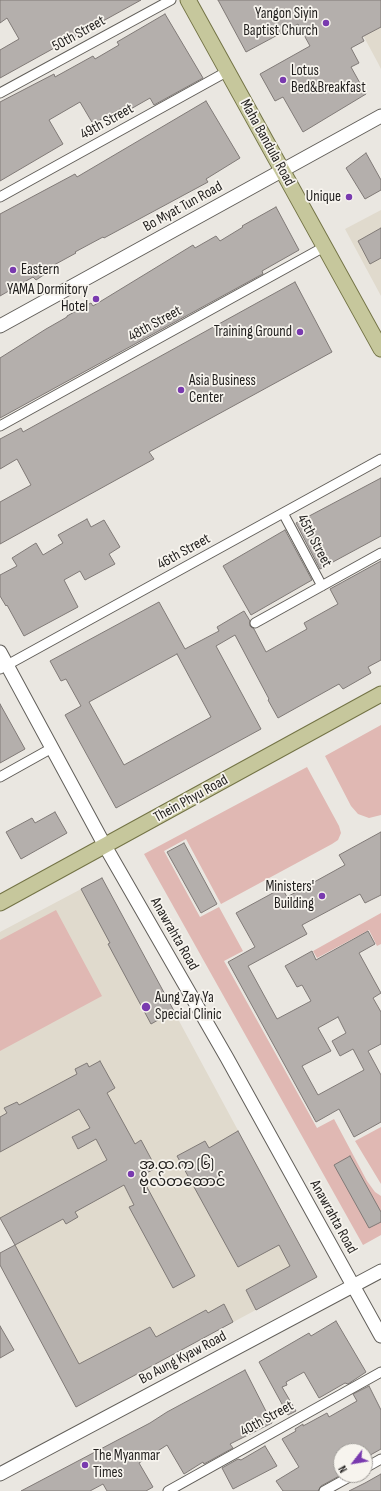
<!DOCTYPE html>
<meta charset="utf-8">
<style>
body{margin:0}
#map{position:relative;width:381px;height:1491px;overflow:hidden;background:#eae7e1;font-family:"Sofia Sans Condensed",sans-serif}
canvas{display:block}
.north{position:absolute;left:333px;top:1443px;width:40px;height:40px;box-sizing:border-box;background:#f7f4ee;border:1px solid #a19e9a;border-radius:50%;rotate:239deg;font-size:11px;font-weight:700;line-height:16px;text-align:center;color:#201e1d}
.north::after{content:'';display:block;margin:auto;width:14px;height:18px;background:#793aaf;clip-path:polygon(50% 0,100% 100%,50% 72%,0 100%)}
</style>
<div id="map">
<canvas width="381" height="1491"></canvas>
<div class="north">N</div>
</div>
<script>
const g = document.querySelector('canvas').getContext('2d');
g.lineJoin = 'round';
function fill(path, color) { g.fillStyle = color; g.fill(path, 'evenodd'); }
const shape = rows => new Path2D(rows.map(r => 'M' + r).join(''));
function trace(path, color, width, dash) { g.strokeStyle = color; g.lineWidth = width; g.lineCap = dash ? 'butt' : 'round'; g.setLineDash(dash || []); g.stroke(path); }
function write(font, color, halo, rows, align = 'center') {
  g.font = font + ' "Sofia Sans Condensed","Noto Sans Myanmar",sans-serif'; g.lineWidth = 3.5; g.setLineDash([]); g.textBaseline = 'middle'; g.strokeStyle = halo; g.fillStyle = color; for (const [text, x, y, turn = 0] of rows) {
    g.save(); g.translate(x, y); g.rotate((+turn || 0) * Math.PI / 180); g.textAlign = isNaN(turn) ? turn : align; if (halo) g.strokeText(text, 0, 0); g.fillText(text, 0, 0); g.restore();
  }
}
fill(shape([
 [344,0,381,0,381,69,378,63],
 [381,210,381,296,345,229],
 [102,878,317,1277,96,1396,0,1217,0,932]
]), '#e0dacd');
fill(shape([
 [381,725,381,815,369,818,358,814,351,806,325,756],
 [307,767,339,826,341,833,338,840,332,844,221,904,186,839,164,851,200,917,219,907,243,951,224,961,317,1128,334,1119,367,1181,375,1192,381,1196,381,1235,363,1245,144,854],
 [56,910,102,996,0,1051,0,940],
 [381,913,381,944,377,946,369,930,317,958,313,951],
 [381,1127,381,1184,355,1141]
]), '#e0b8b3');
const building = shape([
 [0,0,141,0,0,78,0,50,19,39,7,18,0,23,0,0],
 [218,0,381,0,381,27,362,37,364,41,351,48,359,63,351,67,366,94,303,132,283,97,275,101,260,74,310,46,298,24,246,52,218,0],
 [165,14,203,78,154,105,150,98,122,114,120,109,93,124,80,102,49,120,63,144,0,181,0,102,54,74,55,77,93,56,95,59,119,45,117,42,165,14],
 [206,101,240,158,206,179,208,182,104,238,103,237,75,252,76,253,43,271,45,274,36,280,33,277,0,296,0,214,75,174,77,177,206,101],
 [366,153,381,180,381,190,365,199,346,168,366,153],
 [276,207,299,250,262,271,263,274,259,276,0,418,0,358,46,329,67,317,67,316,91,303,93,306,193,245,195,248,216,236,220,241,243,227,242,226,276,207],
 [381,228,381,258,370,264,358,241,381,228],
 [295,282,332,352,149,452,154,459,0,544,0,502,31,485,17,459,0,469,0,439,21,428,23,432,295,282],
 [381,478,381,536,320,569,296,523,381,478],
 [87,519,91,527,104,520,120,547,109,554,115,564,85,580,80,571,64,580,78,607,24,636,7,605,6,606,0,596,0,575,17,566,12,558,36,543,43,555,63,543,58,535,87,519],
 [285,530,312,580,251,615,223,566,285,530],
 [381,561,381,660,368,667,371,673,343,689,339,684,278,718,268,700,269,699,235,635,216,646,261,729,116,808,65,715,81,706,66,679,61,681,50,661,159,602,185,649,219,631,217,627,244,611,250,621,250,626,254,629,266,652,307,629,304,623,338,604,330,589,381,561],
 [177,654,211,717,124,765,89,702,177,654],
 [0,704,25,749,0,763,0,704],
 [55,812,67,833,21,859,6,832,32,818,35,823,55,812],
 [381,832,381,895,365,903,360,894,302,925,307,934,248,966,277,1019,311,1001,302,985,297,987,285,966,312,951,316,960,368,931,375,944,359,953,381,993,373,998,381,1012,381,1044,368,1051,381,1075,381,1122,354,1137,339,1109,316,1122,228,962,255,947,236,913,282,888,287,897,345,865,339,855,381,832],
 [338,1017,346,1033,332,1041,340,1056,353,1049,364,1070,318,1095,302,1066,331,1051,318,1028,338,1017],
 [184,843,217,904,201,913,167,852,184,843],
 [102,878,174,1011,151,1024,108,944,110,943,81,889,102,878],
 [100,1061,115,1088,107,1093,135,1144,141,1140,156,1168,141,1176,195,1276,173,1288,129,1207,134,1205,124,1185,75,1212,78,1217,66,1224,63,1219,15,1245,0,1218,107,1160,96,1139,78,1149,72,1137,90,1128,79,1109,0,1152,0,1117,7,1113,4,1108,17,1102,19,1105,77,1074,75,1069,87,1063,89,1067,100,1061],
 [238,1131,317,1277,256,1310,246,1290,290,1266,279,1245,238,1267,177,1156,205,1141,209,1148,238,1131],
 [350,1156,381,1212,381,1222,369,1228,334,1165,350,1156],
 [15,1245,79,1364,150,1327,156,1337,206,1310,208,1313,224,1304,233,1322,76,1407,0,1265,0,1253,15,1245],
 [336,1321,366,1372,348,1384,345,1383,319,1398,304,1372,286,1382,287,1385,282,1387,296,1411,288,1415,259,1362,309,1333,311,1336,336,1321],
 [0,1326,14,1350,0,1358,0,1326],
 [245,1370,272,1423,230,1444,233,1448,204,1464,203,1462,184,1474,167,1445,139,1463,153,1487,146,1491,107,1491,103,1484,90,1491,21,1491,150,1423,167,1412,245,1370],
 [369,1386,381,1410,381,1449,365,1458,365,1451,341,1451,341,1475,321,1486,318,1491,283,1491,276,1481,299,1467,282,1439,296,1431,295,1429,303,1424,303,1426,327,1413,329,1417,357,1401,353,1394,369,1386],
 [265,1446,277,1466,233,1489,222,1468,238,1459,241,1460,265,1446],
 [381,1474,381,1491,349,1491,365,1483,381,1474]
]);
fill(building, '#b4afac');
trace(building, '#807a77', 1);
const street = shape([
 [0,93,171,0],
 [0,197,228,71],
 [0,426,324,247],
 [283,513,322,586],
 [255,623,381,553],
 [0,669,381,459],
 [0,777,52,748],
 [365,1468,381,1459],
 [168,1491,381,1372],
 [324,1491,353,1475]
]);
const secondary = shape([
 [0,326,381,116],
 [0,652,105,846,227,1058,381,1336],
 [0,1474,381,1271]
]);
const primary = shape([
 [188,0,381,349],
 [0,903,381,694]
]);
trace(street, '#615e59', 11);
trace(secondary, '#615e59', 15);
trace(primary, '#737345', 17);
trace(street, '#fff', 9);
trace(secondary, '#fff', 13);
trace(primary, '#c6c79c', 15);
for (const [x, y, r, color] of [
 [326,23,4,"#793aaf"],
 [283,80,4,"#793aaf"],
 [349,197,4,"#793aaf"],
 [13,270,4,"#793aaf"],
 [96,299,4,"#793aaf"],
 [300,332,4,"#793aaf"],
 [181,390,4,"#793aaf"],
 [322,896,4,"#793aaf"],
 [146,1007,5,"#793aaf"],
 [131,1174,4,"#793aaf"],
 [85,1465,4,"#793aaf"]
]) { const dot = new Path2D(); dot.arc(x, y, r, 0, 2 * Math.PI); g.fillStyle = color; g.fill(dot); trace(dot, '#f7f4ee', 1.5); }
write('15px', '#201e1d', '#f7f4ee', [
 ["Yangon Siyin",318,14,"right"],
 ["Baptist Church",318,31,"right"],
 ["Lotus",291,71],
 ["Bed&Breakfast",291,88],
 ["Unique",341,197,"right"],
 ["Eastern",21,270],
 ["YAMA Dormitory",88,290,"right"],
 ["Hotel",88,307,"right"],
 ["Training Ground",292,332,"right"],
 ["Asia Business",189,381],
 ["Center",189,398],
 ["Ministers'",314,887,"right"],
 ["Building",314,904,"right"],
 ["Aung Zay Ya",155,998],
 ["Special Clinic",155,1015],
 ["အ.ထ.က (၆)",139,1165],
 ["ဗိုလ်တထောင်",139,1182],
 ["The Myanmar",93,1456],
 ["Times",93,1473]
], 'left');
write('15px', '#201e1d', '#f7f4ee', [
 ["50th Street",79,34,-29],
 ["49th Street",107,122,-29],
 ["Maha Bandula Road",267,143,61],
 ["Bo Myat Tun Road",183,207,-29],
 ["48th Street",155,324,-29],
 ["45th Street",314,541,62],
 ["46th Street",184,552,-29],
 ["Thein Phyu Road",191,799,-29],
 ["Anawrahta Road",174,934,60],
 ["Anawrahta Road",333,1217,61],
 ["Bo Aung Kyaw Road",183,1358,-28],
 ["40th Street",267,1419,-29]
]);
</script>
